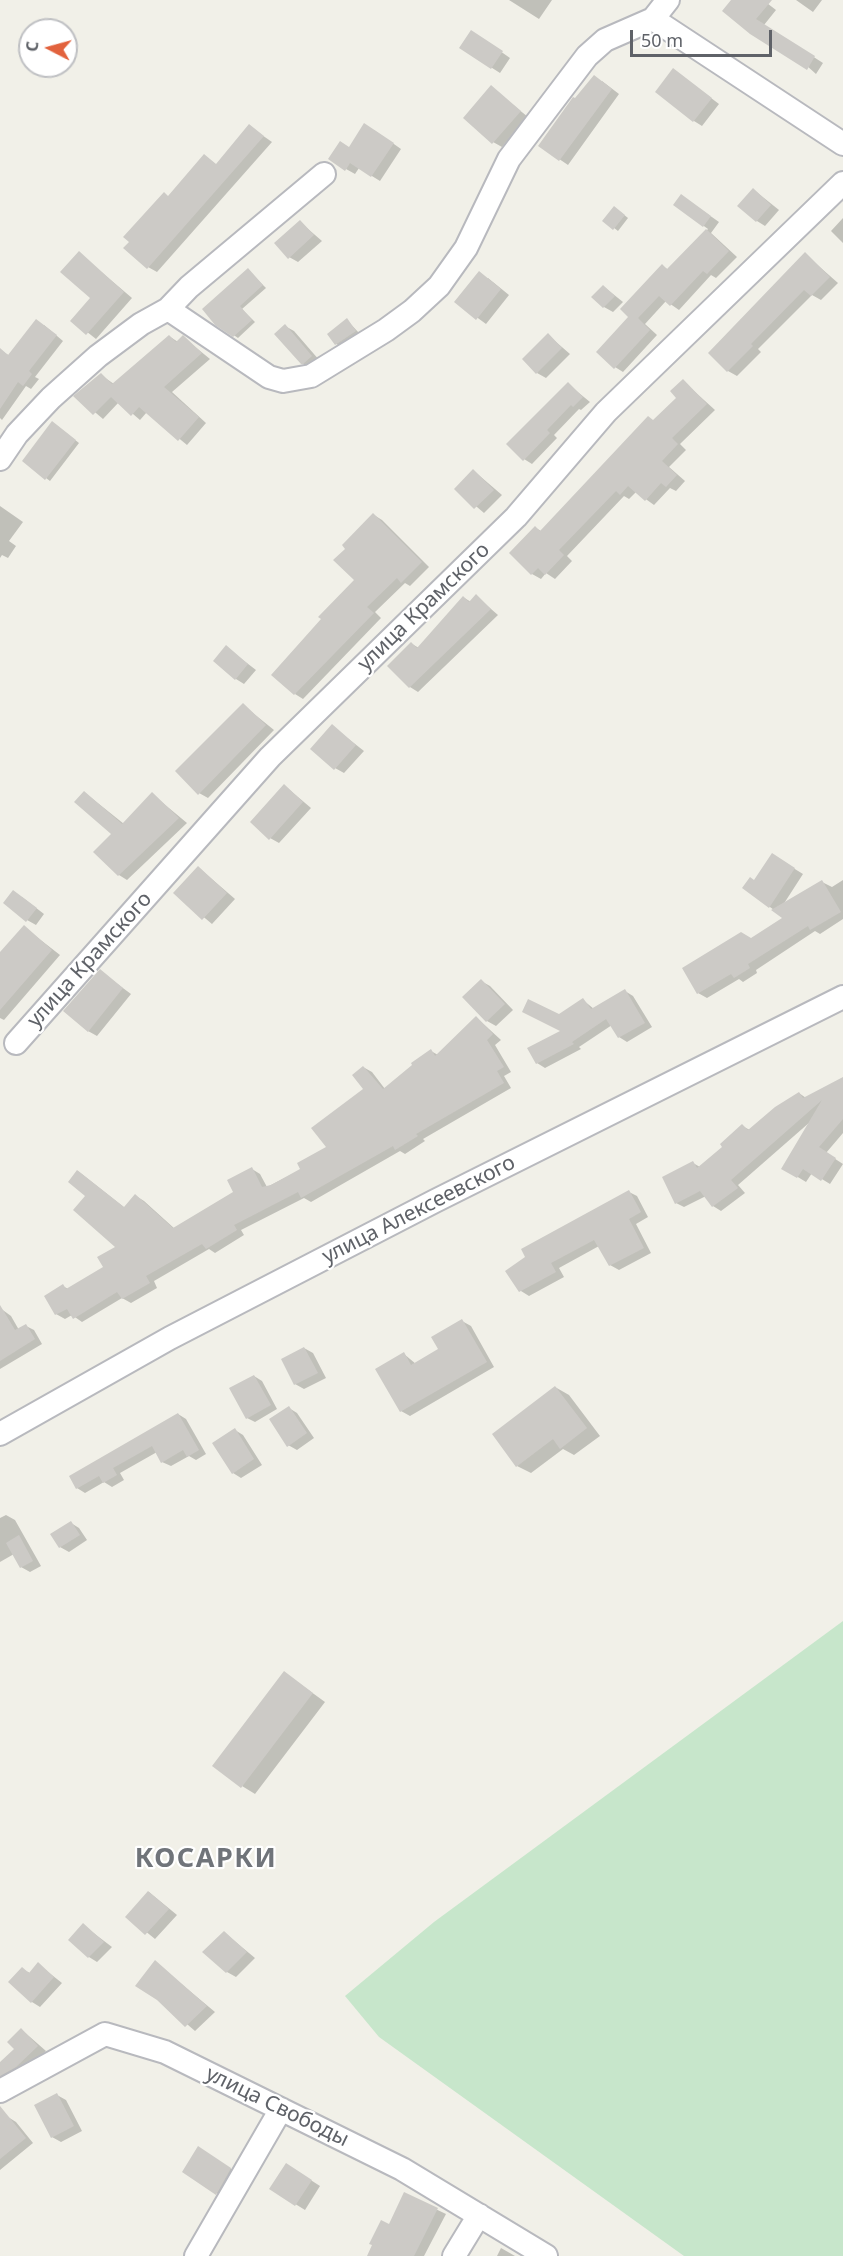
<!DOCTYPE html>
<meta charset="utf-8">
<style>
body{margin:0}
#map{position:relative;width:843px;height:2256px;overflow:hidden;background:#f1f0e8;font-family:"Noto Sans",sans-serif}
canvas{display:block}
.north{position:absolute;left:18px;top:18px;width:60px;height:60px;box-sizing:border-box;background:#fff;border:2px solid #bfc0c3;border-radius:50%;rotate:276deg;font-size:16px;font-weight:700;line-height:24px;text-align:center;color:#5f6268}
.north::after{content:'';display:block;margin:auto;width:21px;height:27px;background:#e2623d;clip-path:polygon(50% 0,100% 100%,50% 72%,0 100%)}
.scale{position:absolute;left:630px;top:30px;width:142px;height:27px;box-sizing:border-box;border:3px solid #5f6268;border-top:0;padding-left:8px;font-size:18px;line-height:21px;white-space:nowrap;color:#5f6268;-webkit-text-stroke:4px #fff;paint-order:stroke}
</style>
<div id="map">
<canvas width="843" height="2256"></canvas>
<div class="north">С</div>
<div class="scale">50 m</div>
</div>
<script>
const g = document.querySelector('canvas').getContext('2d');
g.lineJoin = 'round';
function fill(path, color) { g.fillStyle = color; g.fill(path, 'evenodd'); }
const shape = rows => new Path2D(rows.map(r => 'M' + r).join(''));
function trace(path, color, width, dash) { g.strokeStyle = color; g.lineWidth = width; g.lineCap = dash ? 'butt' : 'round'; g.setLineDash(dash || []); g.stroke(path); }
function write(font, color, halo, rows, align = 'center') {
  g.font = font + ' "Noto Sans",sans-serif'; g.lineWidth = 4.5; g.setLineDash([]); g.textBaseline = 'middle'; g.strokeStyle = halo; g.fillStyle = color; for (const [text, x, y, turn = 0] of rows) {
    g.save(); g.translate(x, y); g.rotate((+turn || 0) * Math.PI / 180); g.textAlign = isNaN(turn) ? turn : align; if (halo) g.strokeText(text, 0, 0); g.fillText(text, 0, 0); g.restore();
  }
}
fill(shape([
 [843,1621,843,2256,684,2256,379,2037,345,1996,434,1922]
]), '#c7e6cb');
fill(shape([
 [509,0,552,0,539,19],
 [733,0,763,0,776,10,764,25,823,63,816,74],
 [796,0,822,0,813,12],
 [480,37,510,58,500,73,461,48],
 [674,70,719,104,702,126,694,121],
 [602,81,619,94,568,165,540,146],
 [491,87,528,117,502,147,493,142],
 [249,126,272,142,157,272,148,267,169,197,204,156,217,165],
 [374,130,401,149,380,181,359,168,355,174,346,169,350,148],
 [754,190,779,210,765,226,757,221],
 [682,196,719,222,711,233,737,257,716,278,711,275,679,310,666,301,645,324,657,335,623,372,615,367,630,317,662,266,669,270,708,229,675,205],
 [618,210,628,218,618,231,604,220],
 [843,218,843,243,831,231],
 [300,222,322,241,298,262,289,257],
 [79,253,132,298,96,339,72,320,92,298],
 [805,254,838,283,821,300,812,295,758,349,761,352,737,376,728,371,710,353],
 [248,270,266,288,242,309,255,322,238,338,216,323],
 [488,278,509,295,486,324,456,302],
 [603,286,623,302,613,312,604,307],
 [347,320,359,333,340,346,336,344],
 [44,325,63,341,35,377,39,379,31,389,26,386,2,420,0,418,0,350,10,356],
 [285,326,294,331,320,361,310,368,302,363],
 [548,335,570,354,546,378,537,373],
 [169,336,178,342,183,337,210,359,172,392,206,423,187,445,147,412,140,420,119,402,103,419,76,396,101,375,114,384],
 [683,381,715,410,680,444,686,450,669,467,685,481,676,491,670,488,654,505,636,492,629,499,624,496,567,556,572,561,555,579,546,573,541,579,532,574,536,528,541,531,678,398],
 [568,384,590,402,581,410,579,409,554,435,557,438,532,464,524,459],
 [56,425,79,443,50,481,46,478],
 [474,471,502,495,484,513,456,489],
 [0,506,23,522,9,541,16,546,8,558,2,555,0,558],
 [374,515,382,520,429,567,410,586,405,583,375,612,381,618,303,699,295,694,323,619,356,580],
 [476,596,498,615,418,692,410,687,412,644,419,648,463,597,471,602],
 [226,647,256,670,244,684,236,679],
 [243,705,274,730,208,798,199,793],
 [332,726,364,751,344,773,335,768],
 [285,786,311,808,279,843,270,838],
 [84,792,124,824,152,794,187,823,127,880,119,875,113,834],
 [772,855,803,874,783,905,822,882,832,887,843,880,843,919,820,934,815,931,756,970,757,973,743,982,739,979,707,998,698,993,751,940,785,918,744,888,755,881],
 [198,867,235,899,212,924,175,893],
 [22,897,44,914,36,925,27,920],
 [24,927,60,955,4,1020,0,1018,0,954],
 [100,971,131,994,97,1036,88,1031],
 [481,981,490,986,513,1010,496,1026,487,1021,464,997],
 [625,991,633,996,652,1027,627,1042,619,1037,612,1025,579,1047,581,1049,545,1068,537,1063,562,1031,559,1016,583,1000,594,1009],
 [477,1018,501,1040,495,1045,511,1072,504,1076,511,1088,423,1139,425,1141,405,1154,400,1151,311,1202,304,1198,241,1230,244,1235,215,1253,209,1249,154,1281,157,1288,131,1303,122,1298,82,1322,72,1315,65,1319,56,1314,63,1286,68,1289,105,1268,117,1247,87,1196,78,1171,125,1208,136,1196,144,1201,175,1229,235,1193,252,1169,260,1174,267,1187,302,1169,329,1148,365,1089,363,1067,372,1072,385,1089,431,1051,438,1055],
 [843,1078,843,1133,826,1153,843,1164,830,1184,812,1173,806,1182,783,1168,810,1122,738,1185,745,1193,721,1211,713,1206,706,1196,684,1207,676,1203,693,1163,700,1167,724,1147,742,1126,750,1130,799,1093,806,1098],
 [629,1192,637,1196,648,1217,636,1224,651,1253,619,1270,610,1265,599,1246,559,1268,564,1277,529,1296,521,1291,507,1272],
 [0,1308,11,1316,19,1330,26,1326,34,1330,42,1344,0,1369],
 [462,1321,471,1326,494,1367,410,1416,401,1411,404,1354,416,1364,440,1350],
 [304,1348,313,1353,326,1378,304,1389,295,1384],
 [254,1376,262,1381,277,1409,255,1422,247,1418],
 [555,1387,569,1395,600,1436,574,1455,563,1449,531,1473,517,1466],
 [289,1408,297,1413,314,1438,297,1450,288,1445],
 [178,1414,186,1419,206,1454,196,1460,189,1456,171,1466,162,1462,157,1452,120,1473,124,1480,112,1487,104,1482,85,1493,77,1488],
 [235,1430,243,1435,262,1465,241,1478,233,1473],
 [6,1515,15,1520,41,1566,30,1572,21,1567,14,1554,0,1562,0,1518],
 [71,1523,79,1528,87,1540,69,1552,60,1547],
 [285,1673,325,1702,255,1794,242,1786],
 [149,1892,177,1915,155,1939,128,1917],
 [83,1925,112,1947,97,1962,89,1957],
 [225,1933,255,1958,236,1977,227,1972],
 [155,1962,215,2012,195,2031,158,1999],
 [38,1964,62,1983,40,2007,32,2002,22,1969,30,1973],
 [22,2030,46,2051,25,2071,0,2085,0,2064,16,2049],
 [57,2095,66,2100,82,2131,61,2142,52,2137],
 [8,2117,16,2122,33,2143,0,2170,0,2124],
 [207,2153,239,2174,225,2198,217,2193],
 [295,2170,320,2186,305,2210,271,2189],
 [404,2194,446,2214,424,2256,368,2256,389,2226],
 [501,2248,515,2256,497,2256]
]), '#0003');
fill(shape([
 [731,0,772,0,756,19,815,56,807,70,750,34,722,11],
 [471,30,503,51,491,69,459,48],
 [673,68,712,98,693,122,655,92],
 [594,75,612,89,559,161,538,146,573,97,575,98],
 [491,85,521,111,492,144,463,118],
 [364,123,394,143,371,177,350,163,345,171,328,159,340,141,349,147],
 [249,124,264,136,147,269,123,248,129,242,123,237,164,192,168,196,204,154,216,164],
 [753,188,771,205,756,222,737,206],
 [681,194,711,216,703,227,673,205],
 [614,206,625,215,613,230,602,221],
 [300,220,314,235,288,259,274,243],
 [706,229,729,251,707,274,703,271,670,306,659,296,638,318,650,330,614,369,596,352,628,317,620,309,662,264,667,269],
 [79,251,124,292,86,335,70,321,90,298,60,272],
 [805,252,830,277,811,296,804,290,751,344,753,346,727,372,708,353],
 [248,268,263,285,240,306,252,320,233,337,215,325,202,309],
 [479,271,501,289,476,320,454,302],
 [603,285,615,296,603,308,591,297],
 [347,318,356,331,335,345,327,334],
 [36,319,57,335,29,371,32,374,23,386,18,382,0,409,0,348,8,355],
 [285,324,312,356,303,364,301,364,274,334],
 [548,333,562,348,536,374,522,359],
 [169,335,176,342,183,335,202,353,164,387,199,417,178,441,139,407,131,416,111,397,93,415,73,396,101,373,112,384],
 [683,379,707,404,672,438,678,444,662,461,677,475,666,487,661,483,645,501,628,486,620,495,616,491,559,550,564,555,545,575,538,568,531,575,509,553,535,526,540,531,648,416,653,420,676,398,670,391],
 [568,382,583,397,573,407,571,405,547,430,550,433,523,461,506,444],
 [52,421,76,440,45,480,22,461],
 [473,469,494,490,474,509,454,489],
 [373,513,422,562,401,583,397,578,367,607,374,613,294,695,271,675,321,619,318,617,354,580,333,560,345,549,342,545],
 [476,594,491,609,409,688,387,666,411,642,417,648,463,596,469,602],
 [226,645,248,664,235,680,213,661],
 [243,703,266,725,198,795,175,771],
 [332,724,356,745,334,770,310,749],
 [284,784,303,802,269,840,250,822],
 [84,791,122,824,152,792,179,818,118,876,93,852,111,834,74,802],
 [772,853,795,868,769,908,742,888,750,877,754,880],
 [198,866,227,893,202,920,173,893],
 [822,880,841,912,810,930,808,926,748,964,750,968,734,978,731,974,697,994,682,968,741,932,751,938,782,918,771,910],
 [13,890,37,908,26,922,3,903],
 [24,925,52,950,0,1010,0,952],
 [100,969,123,988,88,1032,63,1011],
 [481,979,505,1004,486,1022,462,997],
 [625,989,645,1023,618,1038,606,1019,572,1042,574,1044,536,1064,527,1048,560,1031,522,1012,528,999,559,1014,583,998,591,1009],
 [476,1016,493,1034,487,1040,504,1067,497,1071,504,1083,416,1134,418,1136,395,1150,393,1146,301,1198,298,1192,234,1225,237,1230,206,1249,202,1244,146,1276,150,1283,122,1299,117,1292,73,1319,67,1309,55,1315,44,1296,63,1284,66,1289,103,1267,97,1257,115,1247,73,1210,85,1196,68,1182,77,1170,124,1207,135,1194,173,1228,233,1192,227,1180,252,1167,262,1187,271,1185,300,1169,297,1163,326,1147,311,1128,363,1089,352,1075,363,1066,383,1089,412,1065,411,1063,431,1049,435,1056],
 [843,1077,843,1119,819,1147,836,1158,821,1181,803,1169,797,1178,781,1169,822,1100,731,1180,738,1188,712,1207,700,1191,675,1204,662,1177,693,1161,697,1168,722,1147,720,1144,742,1124,748,1130,775,1107,799,1092,803,1098],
 [629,1190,641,1212,629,1219,644,1248,609,1266,594,1240,551,1263,556,1272,519,1292,505,1271,525,1257,521,1249],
 [0,1305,15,1330,26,1324,35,1339,0,1361],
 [462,1319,487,1362,400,1412,375,1369,404,1352,411,1365,438,1349,431,1337],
 [304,1347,318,1373,294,1385,281,1359],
 [254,1375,271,1405,246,1419,229,1388],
 [555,1386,587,1428,560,1449,553,1439,516,1467,492,1434],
 [289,1406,307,1433,287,1447,269,1419],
 [178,1413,199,1450,187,1457,183,1450,161,1463,152,1446,113,1468,117,1475,103,1483,99,1476,76,1489,69,1476],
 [235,1428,254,1459,232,1474,212,1443],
 [71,1521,80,1535,59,1548,50,1534],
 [19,1535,33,1561,20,1568,6,1543],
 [284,1671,313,1693,241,1788,212,1766],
 [148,1891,169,1909,145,1935,125,1917],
 [83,1923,104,1942,88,1958,68,1940],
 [224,1931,247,1952,226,1973,202,1952],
 [155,1960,207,2006,185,2027,157,2000,135,1986],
 [38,1962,54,1977,31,2003,8,1982,22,1967,29,1973],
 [21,2028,38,2046,16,2067,0,2076,0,2062,14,2049,7,2042],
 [57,2093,74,2126,51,2138,34,2105],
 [0,2106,26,2138,0,2159],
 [198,2146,231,2168,216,2195,182,2172],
 [286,2163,312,2180,295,2206,269,2189],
 [404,2192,438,2208,414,2256,367,2256,372,2245,369,2244,381,2220,389,2224]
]), '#cccac6');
const minor = shape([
 [653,19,668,0],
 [168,309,189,287,324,174],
 [0,459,17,434,51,398,98,356,141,324,168,309,269,377,283,381,311,376,386,330,412,311,439,286,466,248,509,159,587,56,605,40,653,19,843,144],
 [16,1043,270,757,516,517,606,412,843,183],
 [0,1434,170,1338,435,1201,843,997],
 [0,2091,105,2034,165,2052,402,2169,546,2256],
 [196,2256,281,2109],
 [454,2256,479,2215]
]);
trace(minor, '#b8b9be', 26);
trace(minor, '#fff', 22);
write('21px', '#5f6268', '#fff', [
 ["улица Крамского",424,607,-44],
 ["улица Крамского",90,960,-48],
 ["улица Алексеевского",419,1210,-27],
 ["улица Свободы",277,2107,26]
]);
g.letterSpacing = '1.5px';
write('bold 27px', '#70747a', '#fff', [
 ["КОСАРКИ",206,1859]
]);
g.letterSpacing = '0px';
</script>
